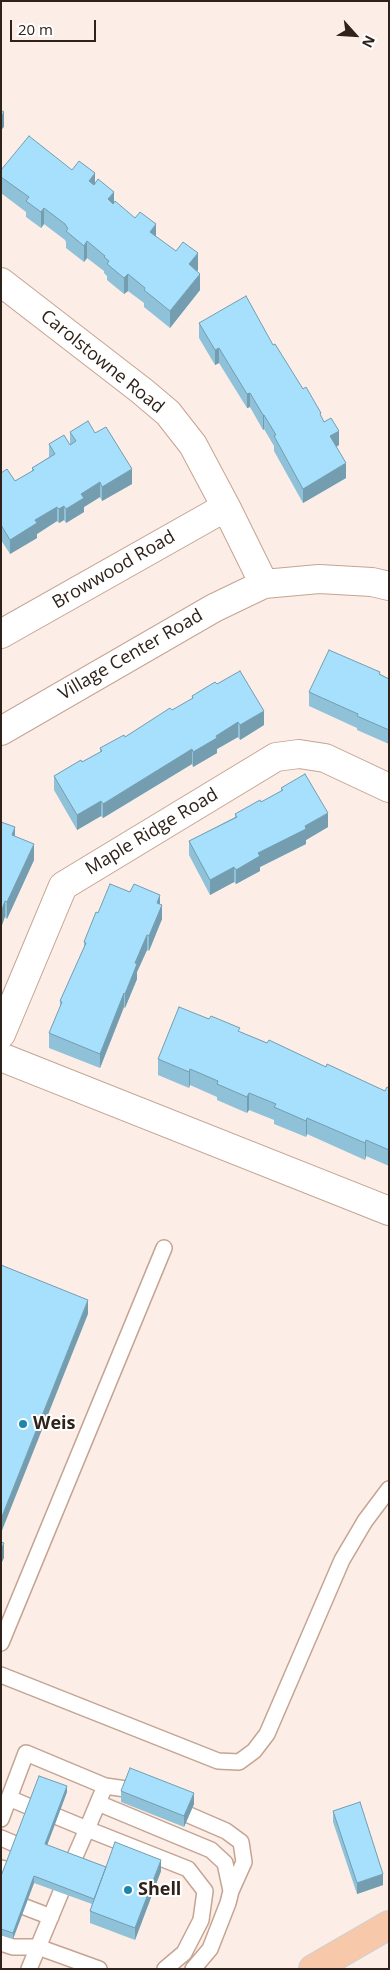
<!DOCTYPE html>
<style>
body{margin:0}
#map{position:relative;width:390px;height:1970px;overflow:hidden;background:#fcede6;font-family:"Open Sans",sans-serif}
canvas{display:block}
.frame{position:absolute;inset:0;border:2px solid #2e221a;pointer-events:none}
.north{position:absolute;left:330px;top:10px;width:50px;height:50px;-webkit-text-stroke:4px #fff;paint-order:stroke;rotate:116deg;font-size:14px;font-weight:700;line-height:20px;text-align:center;color:#2e221a}
.north::after{content:'';display:block;margin:auto;width:18px;height:22px;background:#2e221a;clip-path:polygon(50% 0,100% 100%,50% 72%,0 100%)}
.scale{position:absolute;left:10px;top:20px;width:86px;height:22px;box-sizing:border-box;border:2px solid #2e221a;border-top:0;padding-left:6px;font-size:15px;line-height:18px;white-space:nowrap;color:#2e221a;-webkit-text-stroke:4px #fff;paint-order:stroke}
</style>
<div id="map">
<canvas width="390" height="1970"></canvas>
<div class="frame"></div>
<div class="north">N</div>
<div class="scale">20 m</div>
</div>
<script>
const g = document.querySelector('canvas').getContext('2d');
g.lineJoin = 'round';
const shape = rows => new Path2D(rows.map(r => 'M' + r).join(''));
function trace(path, color, width, dash) { g.strokeStyle = color; g.lineWidth = width; g.lineCap = dash ? 'butt' : 'round'; g.setLineDash(dash || []); g.stroke(path); }
function fill(path, color) { g.fillStyle = color; g.fill(path, 'evenodd'); }
function write(font, color, halo, rows, align = 'center') {
  g.font = font + ' "Open Sans",sans-serif'; g.lineWidth = 4; g.setLineDash([]); g.textBaseline = 'middle'; g.strokeStyle = halo; g.fillStyle = color; for (const [text, x, y, turn = 0] of rows) {
    g.save(); g.translate(x, y); g.rotate((+turn || 0) * Math.PI / 180); g.textAlign = isNaN(turn) ? turn : align; if (halo) g.strokeText(text, 0, 0); g.fillText(text, 0, 0); g.restore();
  }
}
const lane = shape([
 [1,1643,164,1248],
 [1,1675,218,1761,239,1762,254,1751,267,1734,342,1560,365,1521,389,1489],
 [105,1786,126,1789],
 [9,1798,30,1807],
 [98,1803,211,1850,225,1863,231,1891,228,1903,210,1949,193,1969],
 [189,1815,226,1831,241,1842,244,1862,231,1891],
 [58,1817,87,1829,73,1861],
 [1,1819,26,1753,105,1786,87,1829,188,1869,205,1891,201,1920,184,1953,165,1969],
 [1,1838,15,1844],
 [1,1868,6,1869],
 [25,1907,51,1917],
 [1,1943,13,1947,38,1947,99,1969],
 [29,1969,61,1892]
]);
const street = shape([
 [1,282,142,391,168,413,193,445,226,507,264,584],
 [1,634,226,507],
 [1,731,214,608,264,584,319,579,372,582,389,586],
 [1,1034,63,886,276,757,299,754,325,758,389,788],
 [1,1057,389,1211]
]);
const primary = shape([
 [313,1969,389,1925]
]);
trace(lane, '#c5a492', 18);
trace(street, '#c5a492', 30);
trace(primary, '#d1cecd', 30);
trace(lane, '#fff', 15);
trace(street, '#fff', 28);
trace(primary, '#f8c8ab', 28);
fill(shape([
 [1,170,72,170,95,184,114,203,198,270,197,271,200,290,170,328,144,307,144,303,128,291,124,294,107,280,107,276,104,273,104,271,87,258,84,262,66,248,66,242,65,240,44,224,41,228,26,217,26,212,1,193],
 [199,323,273,345,321,417,339,445,336,447,346,478,303,503,274,451,274,446,264,429,263,430,250,407,247,408,219,363,215,365,199,338],
 [70,432,95,433,132,484,102,501,100,497,84,507,84,512,66,523,64,520,59,523,57,521,37,534,37,538,10,554,1,540,1,473,15,481,32,471,32,468,49,457,49,444,70,445],
 [380,674,389,679,389,744,357,730,357,728,309,706,309,692],
 [217,684,264,725,240,740,238,737,217,749,217,753,193,767,192,764,103,818,101,816,77,830,54,790,54,776,82,762,100,752,100,748,125,737,192,699,192,696],
 [281,788,328,827,306,840,306,844,260,867,260,871,236,884,234,882,210,895,189,855,189,841,235,817,235,814,261,802,281,791],
 [1,822,15,836,34,860,7,919,5,917],
 [160,904,162,919,149,951,147,950,137,972,137,979,125,1008,124,1007,100,1068,49,1048,49,1033,60,1008,60,1001,84,948,84,942,98,913],
 [240,1032,385,1091,389,1088,389,1166,366,1156,365,1160,307,1134,306,1137,274,1124,274,1120,249,1110,247,1113,217,1100,217,1097,190,1085,189,1088,158,1075,158,1059],
 [121,1791,194,1804,184,1827,121,1802],
 [67,1792,47,1845,106,1867,161,1871,135,1940,90,1923,90,1911,92,1904,34,1883,13,1939,1,1935,1,1876],
 [333,1811,383,1885,357,1894,333,1822]
]), '#8fc1d9');
fill(shape([
 [4,112,4,127,1,130,1,116],
 [95,173,95,190,89,181],
 [114,192,114,208,108,199],
 [44,208,44,224,41,228,41,212],
 [156,224,156,240,150,232],
 [87,241,87,258,84,262,84,246],
 [198,253,198,270,189,281,189,264],
 [128,274,128,291,124,294,124,278],
 [200,274,200,290,170,328,170,311],
 [219,348,219,363,215,365,215,350],
 [250,393,250,407,247,408,247,394],
 [263,415,264,415,264,429,263,430],
 [339,431,339,445,330,451,330,436],
 [346,463,346,478,303,503,303,489],
 [132,469,132,484,102,501,102,487],
 [100,482,100,497,84,507,84,512,66,523,66,509,81,494],
 [64,506,64,520,59,523,59,509],
 [57,507,57,521,37,534,37,538,10,554,10,540,35,520],
 [264,711,264,725,240,740,240,725],
 [238,722,238,737,217,749,217,753,193,767,193,752,216,736],
 [192,749,192,764,103,818,103,804],
 [101,801,101,816,77,830,77,815],
 [328,813,328,827,306,840,306,844,260,867,260,871,236,884,236,870,258,853],
 [15,827,15,843,12,835],
 [34,844,34,860,7,919,7,902],
 [234,867,234,882,210,895,210,880],
 [160,895,160,909,162,905,162,919,149,951,149,936,157,903],
 [5,901,5,917,1,928,1,912],
 [147,935,147,950,137,972,137,979,125,1008,125,994,135,963],
 [124,993,124,1007,100,1068,100,1054],
 [190,1069,190,1085,189,1088,189,1072],
 [249,1093,249,1110,247,1113,247,1097],
 [307,1118,307,1134,306,1137,306,1121],
 [366,1140,366,1156,365,1160,365,1143],
 [88,1300,88,1314,1,1533,1,1519],
 [4,1543,4,1558,1,1564,1,1550],
 [67,1786,67,1792,45,1851,45,1844],
 [194,1793,194,1804,184,1827,184,1816],
 [161,1860,161,1871,135,1940,135,1928],
 [383,1874,383,1885,357,1894,357,1883],
 [34,1876,34,1883,13,1939,13,1933]
]), '#749db0');
const building = shape([
 [1,110,4,112,1,116,1,110],
 [29,136,72,170,79,161,95,173,89,181,94,185,98,179,114,192,108,199,113,204,115,201,135,218,140,212,156,224,150,232,176,251,183,242,198,253,189,264,200,274,170,311,144,290,145,288,128,274,124,278,107,264,109,261,104,257,105,256,87,241,84,246,66,231,68,229,65,224,44,208,41,212,26,201,29,197,1,177,1,170,29,136],
 [246,296,273,345,275,344,303,389,306,387,321,413,320,414,324,422,331,418,339,431,330,436,346,463,303,489,274,436,276,435,264,415,263,415,250,393,247,394,219,348,215,350,199,323,246,296],
 [88,421,95,433,106,427,132,469,102,487,100,482,81,494,84,498,66,509,64,506,59,509,57,507,35,520,37,523,10,540,1,525,1,473,7,469,15,481,34,470,32,468,55,454,49,444,64,435,70,445,76,441,70,432,88,421],
 [329,650,380,672,379,674,389,679,389,730,357,716,358,714,309,692,329,650],
 [240,671,264,711,240,725,238,722,216,736,217,738,193,752,192,749,103,804,101,801,77,815,54,776,81,760,82,762,102,751,100,748,124,735,125,737,170,708,172,710,193,698,192,696,215,682,217,684,240,671],
 [305,774,328,813,305,826,306,829,258,853,260,856,236,870,234,867,210,880,189,841,237,817,235,814,260,800,261,802,283,790,281,788,305,774],
 [1,822,15,827,12,835,34,844,7,902,5,901,1,912,1,822],
 [110,884,130,892,134,884,160,895,157,903,162,905,149,936,147,935,135,963,137,964,125,994,124,993,100,1054,49,1033,62,1002,60,1001,86,943,84,942,96,912,98,913,110,884],
 [179,1007,209,1019,211,1016,240,1028,238,1031,267,1043,269,1040,326,1067,327,1064,385,1091,387,1087,389,1088,389,1150,366,1140,365,1143,307,1118,306,1121,274,1107,276,1104,249,1093,247,1097,217,1084,218,1081,190,1069,189,1072,158,1059,179,1007],
 [1,1265,88,1300,1,1519,1,1265],
 [1,1542,4,1543,1,1550,1,1542],
 [130,1768,194,1793,184,1816,121,1791,130,1768],
 [39,1776,67,1786,45,1844,106,1867,94,1899,34,1876,13,1933,1,1929,1,1876,39,1776],
 [360,1802,383,1874,357,1883,333,1811,360,1802],
 [115,1842,161,1860,135,1928,90,1911,115,1842]
]);
fill(building, '#a6e0fc');
trace(building, '#749db0', 1);
for (const [x, y, r, color] of [
 [23,1424,5,"#1c87ae"],
 [128,1890,5,"#1c87ae"]
]) { const dot = new Path2D(); dot.arc(x, y, r, 0, 2 * Math.PI); g.fillStyle = color; g.fill(dot); trace(dot, '#fff', 2); }
write('18px', '#2e221a', '#fff', [
 ["Carolstowne Road",102,362,39],
 ["Browwood Road",114,570,-30],
 ["Village Center Road",131,655,-30],
 ["Maple Ridge Road",152,832,-31]
]);
write('bold 18px', '#2e221a', '#fff', [
 ["Weis",33,1424],
 ["Shell",138,1890]
], 'left');
</script>
